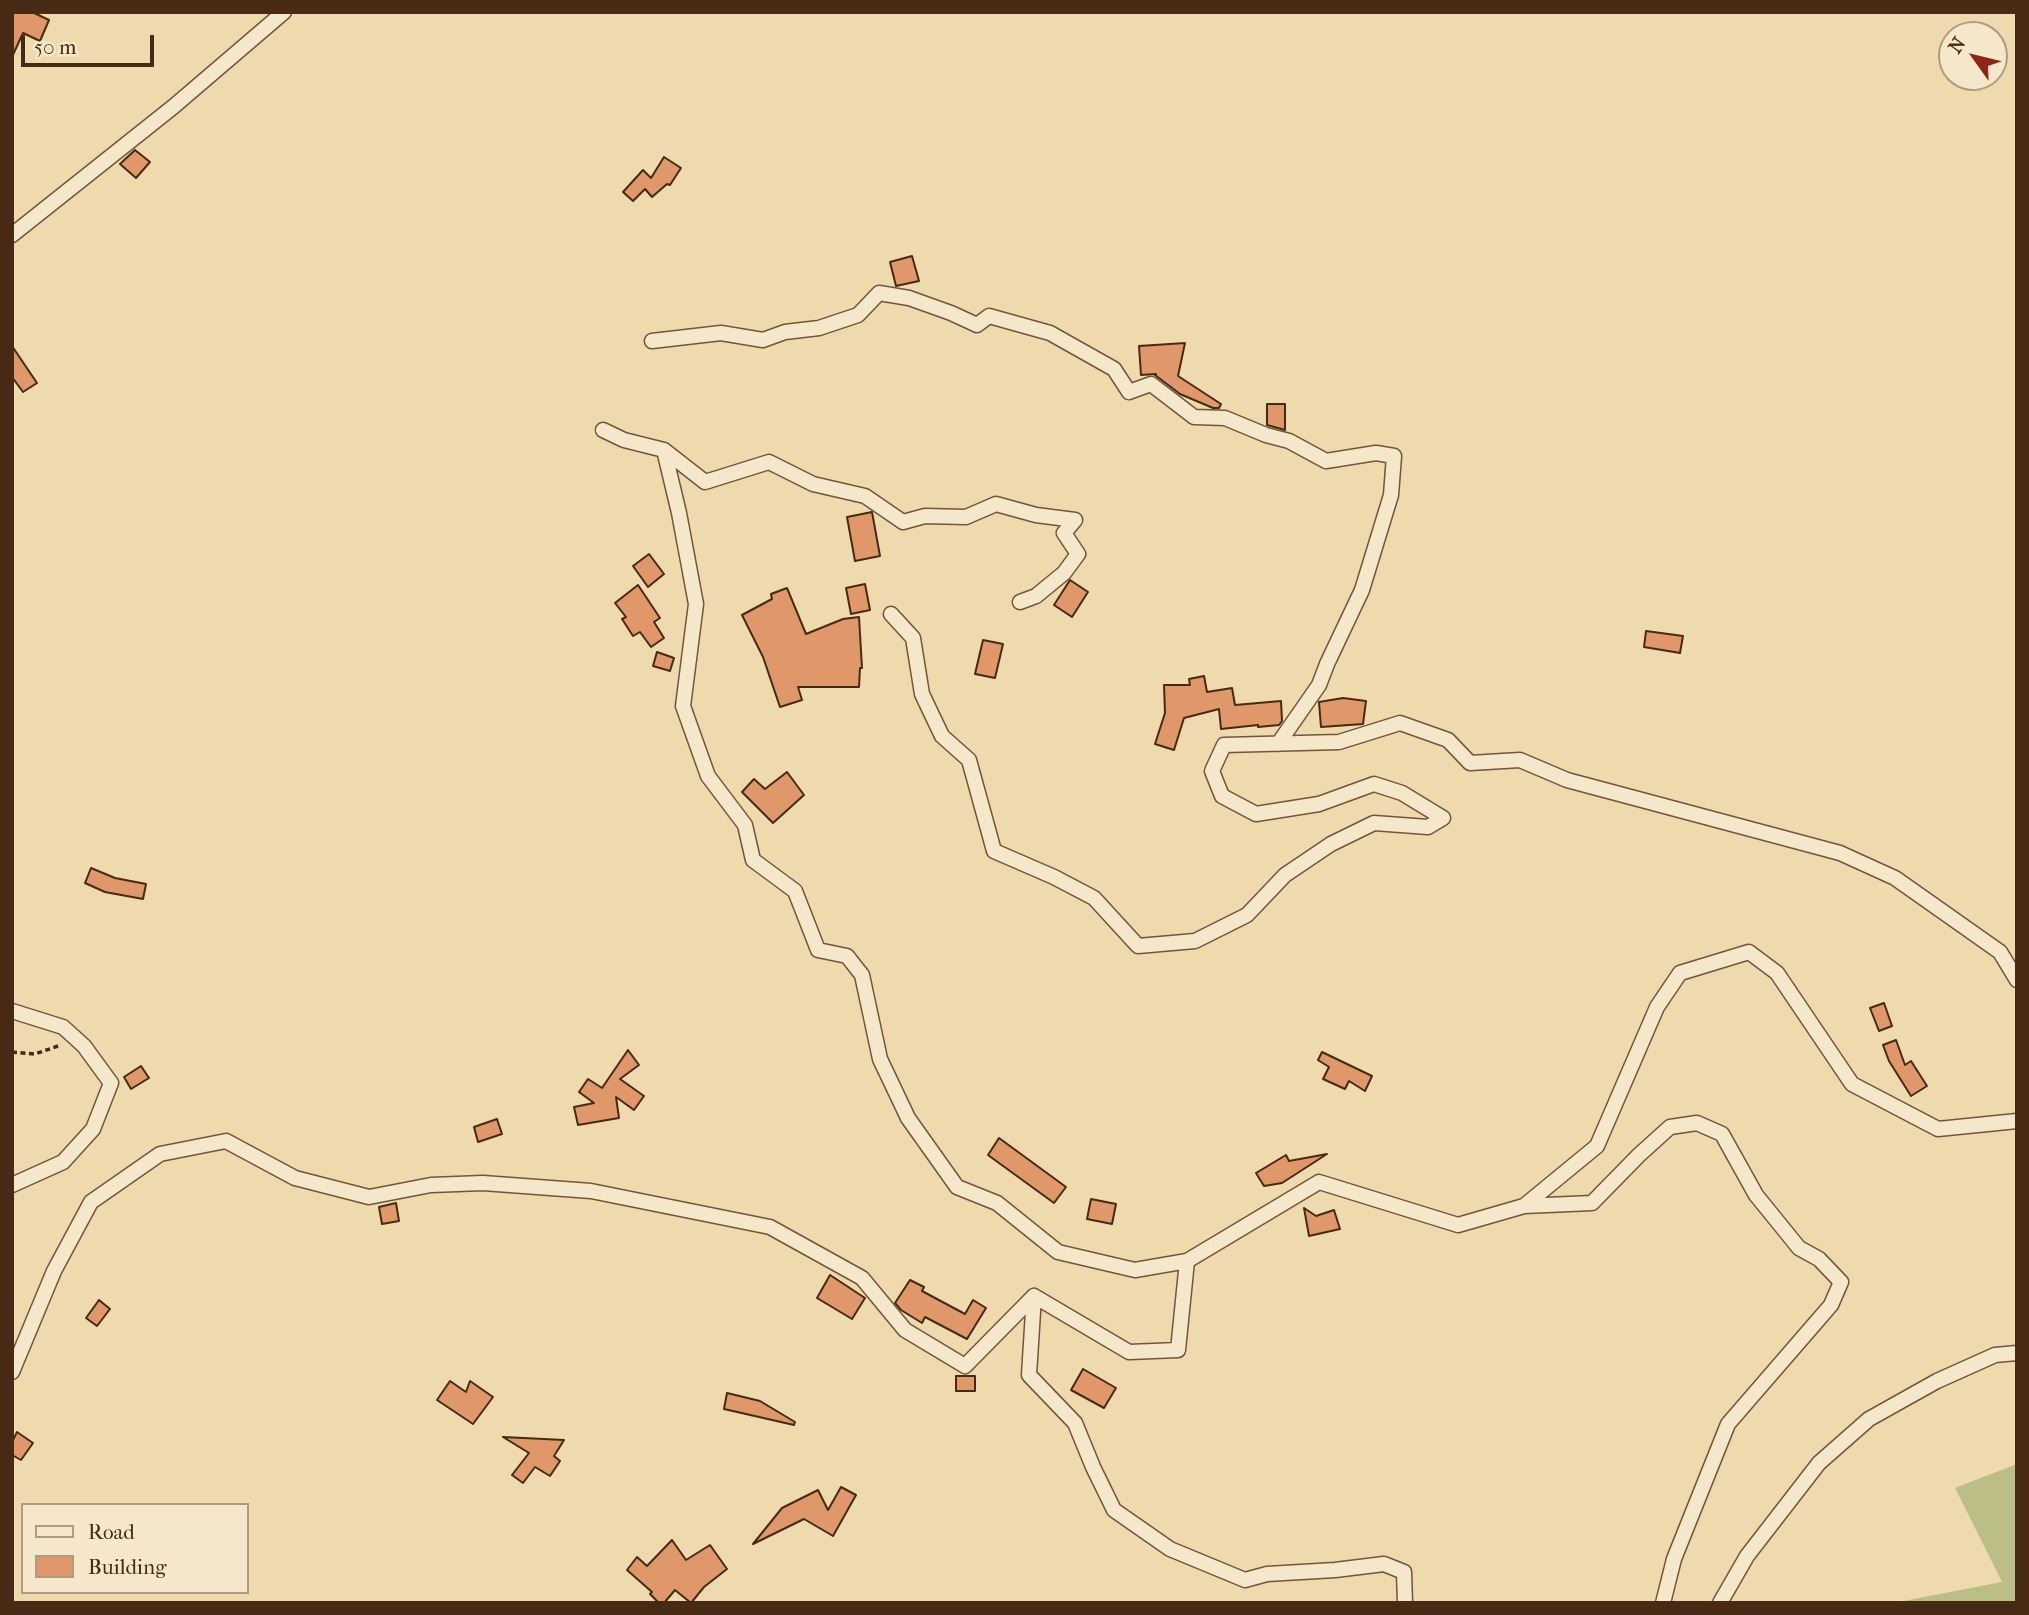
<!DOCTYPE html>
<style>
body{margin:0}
#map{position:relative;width:2029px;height:1615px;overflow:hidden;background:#eedaad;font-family:"IM FELL French Canon",serif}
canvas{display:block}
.frame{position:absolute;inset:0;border:14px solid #462a13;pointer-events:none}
.legend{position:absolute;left:21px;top:1503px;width:228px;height:91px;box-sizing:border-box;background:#f4e7ca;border:2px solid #ae9b81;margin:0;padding:9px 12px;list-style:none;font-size:21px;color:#462a13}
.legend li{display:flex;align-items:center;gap:14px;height:35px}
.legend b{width:35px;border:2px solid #ae9b81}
.north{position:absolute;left:1938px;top:21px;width:70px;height:70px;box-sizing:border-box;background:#f4e7ca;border:2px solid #ae9b81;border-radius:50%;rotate:304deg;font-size:19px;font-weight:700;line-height:28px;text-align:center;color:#462a13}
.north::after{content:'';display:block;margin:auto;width:24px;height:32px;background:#8f2418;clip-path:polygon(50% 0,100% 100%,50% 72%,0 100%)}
.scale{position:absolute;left:21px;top:35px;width:133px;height:32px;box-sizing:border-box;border:4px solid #462a13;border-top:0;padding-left:9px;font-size:21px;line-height:24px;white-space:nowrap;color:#462a13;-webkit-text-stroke:5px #f4e7ca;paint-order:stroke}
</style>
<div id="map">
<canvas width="2029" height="1615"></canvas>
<div class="frame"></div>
<ul class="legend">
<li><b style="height:9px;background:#f4e7ca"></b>Road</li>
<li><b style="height:19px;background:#e0986b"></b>Building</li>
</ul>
<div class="north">N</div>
<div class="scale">50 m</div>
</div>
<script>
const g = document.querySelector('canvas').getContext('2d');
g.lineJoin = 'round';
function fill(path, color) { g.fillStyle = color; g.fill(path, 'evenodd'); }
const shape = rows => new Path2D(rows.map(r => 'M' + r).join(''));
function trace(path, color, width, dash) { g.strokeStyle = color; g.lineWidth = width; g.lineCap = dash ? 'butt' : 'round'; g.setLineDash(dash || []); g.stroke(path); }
fill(shape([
 [2017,1464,2017,1603,1893,1603,2002,1582,1955,1488]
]), '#bcbe87');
const building = shape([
 [12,12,32,12,49,20,40,41,23,33,12,57,12,12],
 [135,150,150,162,136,178,120,164,135,150],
 [664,157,681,168,670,185,667,184,652,197,645,189,633,201,623,192,643,170,651,178,664,157],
 [912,256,919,281,896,286,890,262,912,256],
 [1185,343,1178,376,1221,404,1219,408,1213,408,1180,394,1155,375,1156,374,1141,375,1139,346,1185,343],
 [12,346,37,383,23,392,12,377,12,346],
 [1267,404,1285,404,1285,430,1267,425,1267,404],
 [872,512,880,556,855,561,847,517,872,512],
 [649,554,664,574,648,587,633,566,649,554],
 [1070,580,1088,592,1072,617,1054,605,1070,580],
 [865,584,870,610,851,614,846,588,865,584],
 [638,585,660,618,654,622,664,638,651,647,640,632,633,636,622,619,626,617,615,603,638,585],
 [787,588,806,634,843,619,859,617,862,668,860,668,859,687,798,687,802,700,780,707,763,657,742,615,772,599,771,594,787,588],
 [1646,631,1683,636,1680,653,1644,647,1646,631],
 [983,640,1003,644,995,678,975,674,983,640],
 [657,652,674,658,670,671,653,666,657,652],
 [1204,676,1207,692,1232,688,1235,705,1281,701,1282,721,1279,725,1258,727,1258,725,1221,729,1219,709,1184,718,1174,750,1155,744,1165,713,1164,685,1190,685,1189,679,1204,676],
 [1343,698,1366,701,1363,724,1321,727,1319,702,1343,698],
 [787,772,804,795,773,823,742,792,754,779,765,789,787,772],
 [91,868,115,878,146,884,143,899,105,892,85,883,91,868],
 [1884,1003,1892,1026,1879,1031,1870,1008,1884,1003],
 [1896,1040,1905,1065,1911,1061,1927,1086,1911,1096,1889,1061,1883,1045,1896,1040],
 [628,1050,639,1065,620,1079,644,1096,634,1110,616,1097,619,1118,578,1125,574,1107,594,1103,579,1092,588,1079,602,1088,628,1050],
 [1322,1052,1372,1076,1365,1091,1349,1081,1345,1089,1323,1079,1329,1067,1318,1060,1322,1052],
 [141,1066,149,1078,131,1089,124,1077,141,1066],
 [497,1119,502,1134,478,1142,474,1127,497,1119],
 [999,1138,1066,1187,1054,1203,988,1155,999,1138],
 [1327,1154,1282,1183,1264,1186,1256,1173,1286,1155,1289,1161,1327,1154],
 [1091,1199,1116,1204,1112,1224,1087,1219,1091,1199],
 [396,1203,399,1221,382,1224,379,1207,396,1203],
 [1304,1208,1316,1216,1334,1210,1340,1229,1309,1236,1304,1208],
 [830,1275,865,1298,852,1319,817,1298,830,1275],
 [910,1280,924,1287,922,1291,965,1314,973,1300,986,1308,967,1339,925,1317,922,1323,901,1310,895,1303,910,1280],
 [99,1300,110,1309,97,1326,86,1318,99,1300],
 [1083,1369,1116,1388,1104,1408,1071,1390,1083,1369],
 [956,1376,975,1376,975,1391,956,1391,956,1376],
 [450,1381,466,1392,470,1381,493,1397,473,1424,437,1400,450,1381],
 [727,1393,760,1401,795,1422,794,1425,724,1409,727,1393],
 [17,1432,33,1443,21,1460,12,1455,12,1442,17,1432],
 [503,1437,564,1440,554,1456,560,1461,550,1476,535,1467,523,1483,512,1475,529,1453,503,1437],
 [841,1487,856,1495,833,1536,804,1519,753,1544,782,1508,818,1490,828,1510,841,1487],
 [672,1540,686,1560,710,1545,727,1569,704,1587,691,1603,675,1590,664,1603,659,1603,650,1594,652,1592,627,1570,637,1557,647,1566,672,1540]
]);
fill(building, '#e0986b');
trace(building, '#462a13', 2);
const street = shape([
 [12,235,173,107,284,12],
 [652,341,721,333,763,340,785,332,819,328,858,315,879,293,909,298,951,313,977,325,989,316,1050,333,1114,369,1129,392,1151,384,1194,417,1225,418,1266,435,1289,441,1326,461,1376,453,1394,456,1391,495,1362,590,1327,664,1319,685,1278,744],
 [603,430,624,440,664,450,679,513,696,604,683,706,708,776,745,825,753,860,795,891,818,950,847,956,862,975,880,1059,908,1118,957,1187,997,1203,1058,1252,1135,1270,1187,1261],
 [664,450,705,482,769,462,813,484,865,496,903,522,925,516,966,517,996,504,1036,515,1075,520,1064,533,1078,554,1064,573,1036,596,1020,602],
 [891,614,913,638,922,694,942,736,969,760,994,851,1054,877,1094,898,1138,946,1195,941,1247,915,1285,875,1331,844,1374,823,1428,827,1443,818,1402,793,1374,784,1319,804,1256,814,1222,796,1212,771,1224,745,1339,742,1400,723,1448,740,1470,763,1520,760,1567,780,1840,853,1895,878,2000,952,2017,980],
 [12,1011,63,1027,84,1046,111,1083,93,1129,63,1162,12,1185],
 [1524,1206,1592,1203,1639,1155,1670,1127,1697,1123,1722,1134,1756,1195,1799,1248,1819,1259,1841,1282,1831,1305,1728,1424,1674,1559,1663,1603],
 [1034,1296,1029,1375,1075,1423,1093,1467,1114,1510,1170,1549,1245,1580,1267,1574,1335,1570,1384,1564,1404,1572,1405,1603],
 [12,1372,54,1271,91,1202,160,1154,226,1141,295,1178,369,1197,431,1185,483,1183,591,1191,770,1227,862,1278,905,1330,965,1366,1034,1296,1129,1352,1178,1350,1187,1261,1319,1182,1458,1225,1524,1206,1597,1146,1657,1007,1680,973,1749,952,1777,973,1852,1084,1938,1129,2017,1121],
 [1720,1603,1747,1556,1819,1463,1869,1419,1937,1381,1995,1355,2017,1353]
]);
trace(street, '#70563a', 17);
trace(shape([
 [12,1052,35,1054,61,1045]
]), '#462a13', 3.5, [5, 3.5]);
trace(street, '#f4e7ca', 14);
</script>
